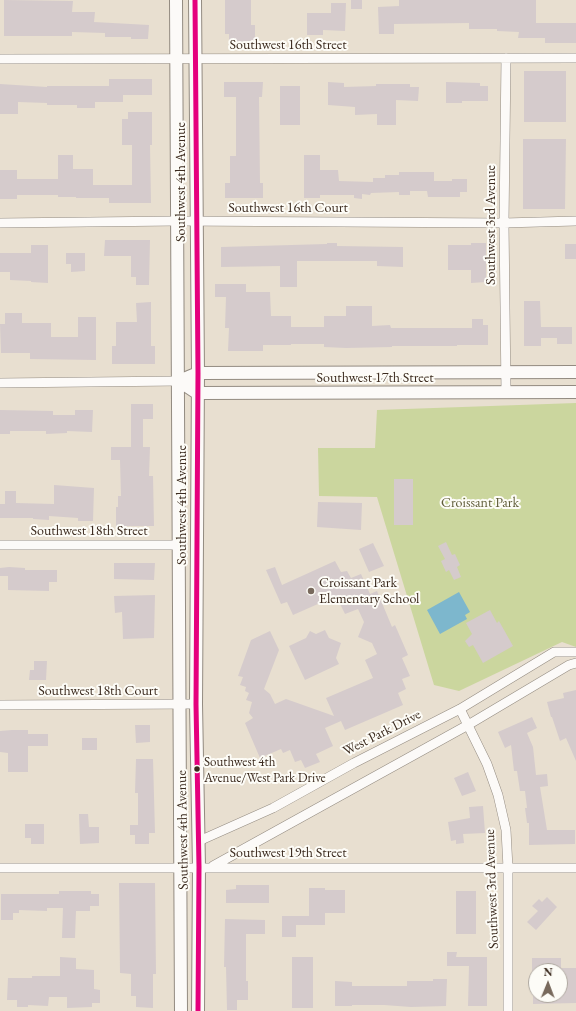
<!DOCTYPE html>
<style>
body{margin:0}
#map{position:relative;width:576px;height:1011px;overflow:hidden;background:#e8dfd0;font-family:"EB Garamond",serif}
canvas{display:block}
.north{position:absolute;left:528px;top:963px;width:40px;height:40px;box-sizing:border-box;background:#fdfcf7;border:1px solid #afa8a0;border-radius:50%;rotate:1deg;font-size:11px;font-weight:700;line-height:16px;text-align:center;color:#3b2a1e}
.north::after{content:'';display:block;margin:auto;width:14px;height:18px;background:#78695c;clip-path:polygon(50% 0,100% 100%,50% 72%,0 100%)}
</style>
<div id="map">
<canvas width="576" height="1011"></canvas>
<div class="north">N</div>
</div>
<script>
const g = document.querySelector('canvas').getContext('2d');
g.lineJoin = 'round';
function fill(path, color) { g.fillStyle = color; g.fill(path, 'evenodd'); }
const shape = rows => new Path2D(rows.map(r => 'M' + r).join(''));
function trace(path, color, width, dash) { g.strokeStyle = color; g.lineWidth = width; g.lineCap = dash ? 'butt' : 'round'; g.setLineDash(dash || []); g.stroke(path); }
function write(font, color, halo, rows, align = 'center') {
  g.font = font + ' "EB Garamond",serif'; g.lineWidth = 4; g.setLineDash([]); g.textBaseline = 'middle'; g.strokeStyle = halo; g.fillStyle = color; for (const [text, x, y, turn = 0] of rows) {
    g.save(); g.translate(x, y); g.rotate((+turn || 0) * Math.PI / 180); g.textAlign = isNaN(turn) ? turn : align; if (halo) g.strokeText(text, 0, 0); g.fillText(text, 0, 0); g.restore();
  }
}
fill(shape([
 [576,403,576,647,562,642,459,691,434,685,377,497,319,496,318,448,375,448,377,410]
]), '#cbd69e');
fill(shape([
 [459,592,470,612,465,615,467,619,440,634,427,610]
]), '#7db7cd');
fill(shape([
 [4,0,73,1,72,12,95,12,94,22,149,25,148,39,131,39,131,37,105,37,105,33,72,32,72,36,4,36],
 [225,0,251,0,251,25,255,25,255,42,229,42,229,34,225,34],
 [351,0,362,0,362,9,351,9],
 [399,0,536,0,536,23,576,23,576,43,545,43,545,38,518,38,519,32,497,31,497,29,469,29,469,23,394,24,394,34,379,34,378,7,399,6],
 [331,3,346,3,345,31,323,30,323,35,307,35,307,13,331,13],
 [524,71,566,71,566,122,524,122],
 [109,79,152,79,152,95,123,95,123,102,95,102,95,108,77,108,77,105,47,105,47,103,18,102,18,114,0,114,0,84,47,87,47,86,109,86],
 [224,82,263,82,262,97,259,97,260,183,263,183,263,198,225,198,225,183,230,183,230,156,236,156,236,97,224,97],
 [328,82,344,83,344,87,376,86,376,84,410,84,410,87,419,87,418,101,396,100,396,125,377,125,377,114,355,115,355,107,328,105],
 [446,82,480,83,480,86,488,86,488,101,462,101,462,103,446,103],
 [280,86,300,86,300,125,280,125],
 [128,112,152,112,152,145,150,145,151,203,109,203,109,198,76,198,76,197,58,197,58,195,17,195,17,199,0,199,0,170,17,170,17,179,58,179,58,155,73,155,73,169,93,169,93,185,132,185,132,145,122,145,122,119,128,119],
 [523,139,566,139,565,209,523,209],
 [304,155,320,155,320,170,338,170,339,181,373,182,373,178,385,178,385,175,399,175,399,172,434,172,434,181,452,181,452,179,467,179,467,192,460,192,460,197,428,197,427,191,410,191,410,195,399,195,399,192,371,193,370,195,362,194,362,199,354,198,354,195,320,195,320,198,304,198],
 [105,240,150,240,149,285,136,285,136,277,131,277,131,256,104,256],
 [327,243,337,243,337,246,403,247,403,267,377,266,377,261,297,261,297,287,280,287,280,266,221,267,221,247,327,244],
 [471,243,486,243,486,282,471,283,471,270,448,270,448,245,471,245],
 [565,244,576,244,576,259,565,259],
 [31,245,48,245,48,283,31,282,31,281,10,280,10,272,0,272,0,253,31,253],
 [66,253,85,253,85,271,71,272,71,264,66,264],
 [215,284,246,284,246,292,270,292,271,316,291,316,291,327,324,327,324,316,346,316,346,306,372,306,372,326,390,325,391,328,472,328,472,319,483,319,483,325,488,325,488,345,457,345,457,346,392,346,392,347,346,348,324,347,324,344,291,344,291,345,263,345,263,351,228,351,229,328,225,328,226,297,215,297],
 [524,301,540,301,541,327,572,327,572,344,557,344,557,338,541,338,541,346,524,346],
 [151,302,151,346,155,346,155,364,112,364,112,346,116,346,116,322,137,322,136,303],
 [5,313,22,313,22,323,51,323,51,337,78,337,78,317,96,317,96,360,30,359,30,353,1,353,0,324,5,324],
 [131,404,153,404,153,419,143,419,143,447,150,447,149,476,153,476,154,526,116,526,116,507,118,507,118,496,121,496,120,460,111,460,111,447,131,447],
 [0,410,53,411,53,415,75,415,75,410,93,410,92,432,67,431,67,433,46,434,46,431,10,431,10,434,0,434],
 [394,479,413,479,413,525,394,525],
 [54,485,94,488,93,521,78,521,78,518,49,516,49,520,33,519,33,518,0,518,0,504,5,504,5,491,16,491,16,503,54,504],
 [318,502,362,503,361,530,317,527],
 [446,542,452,555,455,554,460,565,457,567,461,577,454,580,449,570,446,572,441,561,445,559,438,546],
 [373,543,384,566,369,572,359,549],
 [335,561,341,572,347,571,351,578,361,574,370,594,377,591,392,627,395,625,408,655,402,658,410,676,402,679,406,689,398,693,403,705,345,730,341,721,325,728,333,746,316,754,320,762,305,768,301,760,295,762,290,750,283,753,281,749,260,758,245,723,253,718,249,713,252,702,246,700,249,693,245,691,246,687,240,685,243,677,238,676,251,640,270,631,279,650,264,689,270,694,275,704,286,699,334,716,326,698,373,678,365,660,377,654,372,643,358,637,364,622,358,609,345,614,336,596,293,615,287,602,281,604,266,570,275,567,282,585],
 [114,563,155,563,154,580,114,579],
 [9,567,25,568,25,570,57,570,57,582,49,582,49,591,8,590,8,576,0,576,0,568],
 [155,595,154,638,123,639,122,612,115,613,114,596],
 [490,610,497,623,499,621,513,646,483,663,473,645,469,647,465,641,472,634,466,623],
 [325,630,329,638,341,643,336,658,339,664,305,680,289,646,306,638,310,631,316,634],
 [34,661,47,661,46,680,29,680,30,670,34,670],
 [576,690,576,761,566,738,560,741,552,717,551,717,547,702,564,698,563,693],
 [532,717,537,728,527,733,533,747,536,775,547,774,548,786,540,787,547,830,575,830,575,844,529,845,529,823,527,823,525,808,527,808,525,791,520,791,517,771,514,771,511,745,505,748,498,732],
 [135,725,150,725,150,742,136,743],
 [12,730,28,730,28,734,48,734,48,746,28,746,28,772,8,772,8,753,0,752,0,731],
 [82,738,97,738,97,750,82,750],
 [136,759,153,759,155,833,149,833,149,844,135,844,135,835,130,835,130,825,138,825,138,793,135,793],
 [468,772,476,791,462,796,454,778],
 [483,806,485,833,463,834,464,843,456,844,456,840,451,841,448,822,470,818,469,807],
 [79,814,88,814,89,827,99,827,99,843,80,844],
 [25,824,44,824,44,844,31,844,31,838,25,838],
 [119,883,155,883,156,974,153,974,153,1008,136,1007,136,996,131,996,131,974,120,973],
 [236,885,269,885,269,903,226,903,226,890,236,889],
 [309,888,325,888,325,890,345,890,345,913,325,913,325,925,296,925,296,937,282,937,282,916,309,916],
 [59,891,91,891,91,894,99,894,99,906,90,906,90,911,76,911,75,938,62,938,63,908,47,908,47,911,19,910,19,913,13,913,13,920,1,920,1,894,59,894],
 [456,891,476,891,476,934,456,934],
 [547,897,557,907,536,930,527,922,538,911,532,906,539,899,542,902],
 [225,919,265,920,265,934,246,934,246,981,248,981,248,1000,237,1000,237,1010,227,1010,226,967,224,967],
 [447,952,457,952,456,957,487,957,487,1006,468,1006,469,966,447,966],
 [60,957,76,958,76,969,94,970,94,989,100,990,100,1003,92,1003,92,1007,67,1008,67,997,49,997,48,1006,28,1005,28,1007,17,1007,17,1000,7,1000,8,978,32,978,32,976,60,976],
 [292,957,313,957,313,1008,292,1008],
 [532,958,561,958,561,968,576,968,576,1003,533,1004,533,995,560,995,560,971,532,971],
 [433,979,447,979,446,1006,411,1007,384,1005,352,1005,352,1006,335,1006,335,981,352,982,352,986,407,986,407,981,433,981]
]), '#d5cbcc');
const street = shape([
 [506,58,504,223,506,392],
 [0,59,576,58],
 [0,223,177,221,504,223,576,221],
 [0,383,179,381],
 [0,545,179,545],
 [0,705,196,704],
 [460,709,487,764,498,795,506,830,508,868,508,1011],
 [199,841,273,808,354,763,460,709,554,652,576,652],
 [213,866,468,725,569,665,576,663],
 [0,868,576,868]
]);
const secondary = shape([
 [176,0,181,1011],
 [195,0,198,373,196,704,199,867,198,1011],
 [179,381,197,393,576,392],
 [179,381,198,373,576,372]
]);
trace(street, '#938b81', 10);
trace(secondary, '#938b81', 14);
trace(street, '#fcfaf8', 9);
trace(secondary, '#fcfaf8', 12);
trace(shape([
 [195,0,198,373,196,704,199,867,198,1011]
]), '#e5007d', 5);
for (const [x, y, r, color] of [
 [311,591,4,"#78695c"],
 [197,769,3.5,"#3b2a1e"]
]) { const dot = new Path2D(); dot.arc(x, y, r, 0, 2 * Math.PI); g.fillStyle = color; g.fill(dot); trace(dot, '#fdfcf7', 1.5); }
write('13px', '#3b2a1e', '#fdfcf7', [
 ["Southwest 4th",204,762],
 ["Avenue/West Park Drive",204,778]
], 'left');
write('14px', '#3b2a1e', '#fdfcf7', [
 ["Southwest 16th Street",288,45],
 ["Southwest 4th Avenue",181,182,-90],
 ["Southwest 16th Court",288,208],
 ["Southwest 3rd Avenue",491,225,-90],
 ["Southwest 17th Street",375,378],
 ["Southwest 4th Avenue",182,505,-90],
 ["Southwest 18th Street",89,531],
 ["Southwest 18th Court",98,691],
 ["West Park Drive",382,733,-27],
 ["Southwest 4th Avenue",183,830,-91],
 ["Southwest 19th Street",288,853],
 ["Southwest 3rd Avenue",492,889,-92]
]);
write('14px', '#5f5c38', '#fdfcf7', [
 ["Croissant Park",480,503]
]);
write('14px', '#3b2a1e', '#fdfcf7', [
 ["Croissant Park",319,583],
 ["Elementary School",319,599]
], 'left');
</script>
